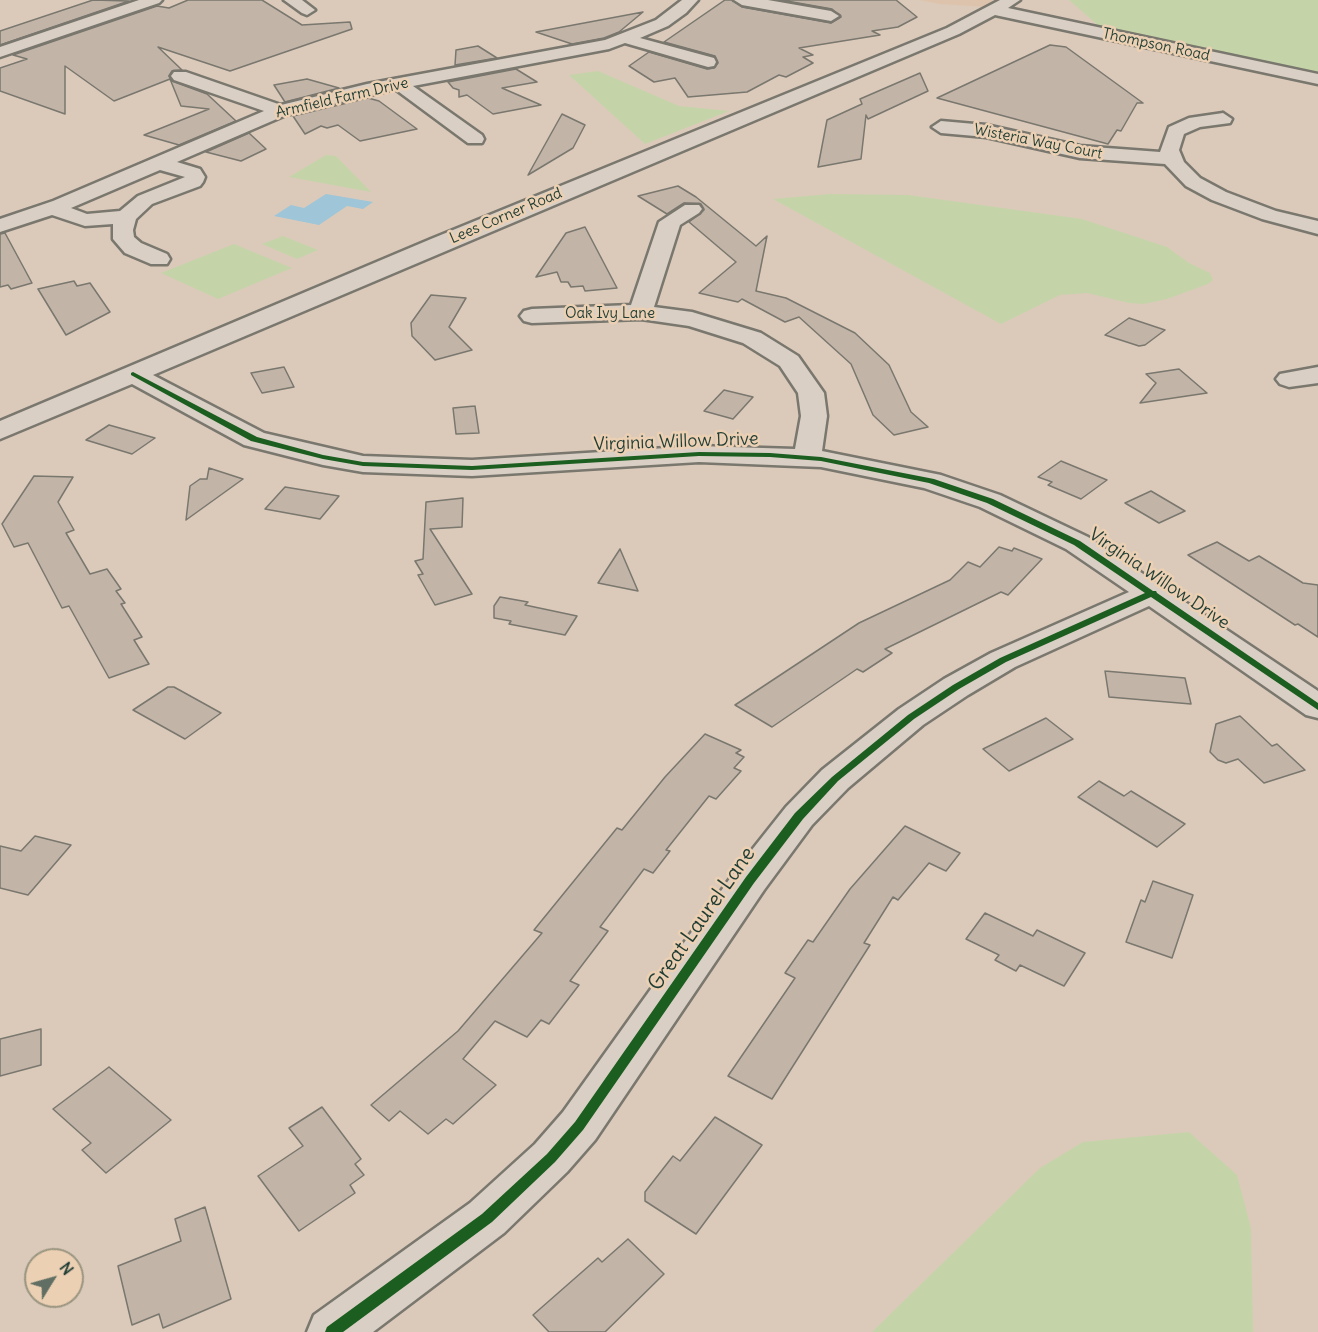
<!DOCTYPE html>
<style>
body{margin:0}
#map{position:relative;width:1318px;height:1332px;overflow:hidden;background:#dbcaba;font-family:Delius,sans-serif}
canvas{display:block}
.north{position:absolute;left:24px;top:1248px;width:60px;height:60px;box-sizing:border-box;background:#ecd0b3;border:2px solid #9a9580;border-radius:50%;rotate:53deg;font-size:16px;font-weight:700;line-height:24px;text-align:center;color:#1f3d34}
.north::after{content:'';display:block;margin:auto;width:21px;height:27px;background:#616e63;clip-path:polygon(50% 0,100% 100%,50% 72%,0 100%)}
</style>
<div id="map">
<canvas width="1318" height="1332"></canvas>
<div class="north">N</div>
</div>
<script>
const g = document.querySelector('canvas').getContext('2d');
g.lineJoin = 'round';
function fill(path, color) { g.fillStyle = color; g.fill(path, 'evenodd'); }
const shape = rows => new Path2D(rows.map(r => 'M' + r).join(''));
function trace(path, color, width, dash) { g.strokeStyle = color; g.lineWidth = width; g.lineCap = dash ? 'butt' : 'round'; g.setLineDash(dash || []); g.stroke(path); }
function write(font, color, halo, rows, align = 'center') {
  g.font = font + ' Delius,sans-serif'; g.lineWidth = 5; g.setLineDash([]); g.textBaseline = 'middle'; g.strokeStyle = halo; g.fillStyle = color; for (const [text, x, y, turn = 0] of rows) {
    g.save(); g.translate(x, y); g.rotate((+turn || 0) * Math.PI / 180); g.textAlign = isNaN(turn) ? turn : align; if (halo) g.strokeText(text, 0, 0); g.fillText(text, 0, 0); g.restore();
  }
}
fill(shape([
 [919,0,996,0,987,7,939,4]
]), '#dec3ac');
fill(shape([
 [1069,0,1318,0,1318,72,1100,27],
 [598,71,679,106,729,111,645,144,569,75],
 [326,155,336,156,371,192,289,177],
 [830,194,908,195,1082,219,1167,247,1189,263,1210,273,1213,280,1208,284,1167,299,1144,304,1129,303,1087,293,1060,295,1001,324,773,199],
 [283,236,318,250,297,259,262,244],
 [234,244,292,268,218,299,161,273],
 [1189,1132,1237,1175,1251,1228,1253,1332,872,1332,1040,1168,1083,1142]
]), '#c5d4a8');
fill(shape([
 [326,194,373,202,363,209,347,206,319,225,274,216,291,205,304,208]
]), '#9ec5d8');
const building = shape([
 [93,0,129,1,0,45,0,31,93,0],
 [188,0,262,0,302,25,350,22,352,29,230,71,158,47,182,70,172,71,169,76,172,81,207,94,236,121,179,145,144,135,209,109,181,106,170,79,114,101,65,66,65,114,0,91,0,68,27,59,13,55,157,6,169,8,188,0],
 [725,0,732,0,742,7,831,23,841,17,832,9,781,0,896,0,917,17,898,27,872,31,880,35,799,48,813,55,803,57,813,63,786,77,779,75,747,92,688,97,675,78,654,82,629,66,649,52,707,69,714,68,718,63,715,56,664,42,725,0],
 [643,12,619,32,604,38,572,44,536,32,643,12],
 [1050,45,1066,47,1143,103,1137,103,1121,131,1117,130,1108,144,937,98,1050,45],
 [478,46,497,58,455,65,456,50,478,46],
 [516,69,537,82,502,88,541,105,493,114,467,95,459,97,459,90,453,88,448,82,516,69],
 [920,73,928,91,868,119,866,115,861,159,818,167,827,120,862,104,860,99,920,73],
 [307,79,339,88,285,102,274,85,307,79],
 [368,98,379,101,417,129,360,141,338,125,327,128,321,126,305,134,293,116,368,98],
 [562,114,585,125,573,148,528,175,562,114],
 [249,133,266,149,241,161,206,152,249,133],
 [678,186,696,197,756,246,767,236,756,291,786,298,855,333,889,365,911,412,928,427,894,435,873,415,851,364,799,317,785,322,742,299,738,302,699,293,736,262,689,222,704,210,701,204,684,203,667,214,638,196,678,186],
 [585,227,617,288,585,291,583,286,571,287,568,282,561,282,557,272,536,277,566,233,585,227],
 [5,233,32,283,11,289,8,285,0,287,0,234,5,233],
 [74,281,77,286,90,283,110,312,66,335,38,289,74,281],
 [431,295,466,298,449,327,472,350,435,360,412,336,411,323,431,295],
 [1129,318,1165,330,1145,345,1139,346,1105,335,1129,318],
 [284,367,294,387,262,393,251,373,284,367],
 [1179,369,1207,393,1140,403,1156,383,1146,374,1179,369],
 [724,390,753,397,733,419,704,411,724,390],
 [475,406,479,433,456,434,453,408,475,406],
 [109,425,155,438,132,454,86,440,109,425],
 [1061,461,1107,480,1081,499,1048,485,1052,482,1038,477,1061,461],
 [209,468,243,479,186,520,190,486,200,479,207,479,209,468],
 [34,476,73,477,58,502,74,530,66,533,90,574,107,569,121,589,116,591,125,603,121,604,142,637,134,640,149,664,109,678,69,606,62,608,28,543,14,547,2,524,34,476],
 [285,487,339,496,320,519,265,509,285,487],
 [1151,491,1185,511,1159,523,1125,503,1151,491],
 [463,498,462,527,430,529,472,594,435,605,418,575,423,574,415,561,423,559,426,502,463,498],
 [1217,542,1249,561,1259,556,1303,583,1318,585,1318,637,1298,624,1295,625,1188,555,1217,542],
 [999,547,1012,551,1014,548,1042,559,1008,595,1001,592,885,649,892,653,863,672,857,669,772,727,735,705,859,623,950,580,968,562,980,567,999,547],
 [620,549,638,591,598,583,620,549],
 [500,597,528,602,525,605,577,616,565,635,509,624,511,621,494,618,494,606,500,597],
 [1105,671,1185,678,1191,704,1109,697,1105,671],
 [168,687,174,687,221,713,185,739,133,710,168,687],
 [1240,716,1272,746,1277,744,1305,770,1264,783,1238,759,1226,763,1218,760,1210,752,1216,724,1240,716],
 [1046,718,1073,739,1009,771,983,749,1046,718],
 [705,734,741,750,736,753,744,757,734,768,741,771,716,799,709,796,666,850,670,851,653,873,644,869,600,927,608,931,570,981,579,985,549,1024,541,1020,527,1037,495,1021,463,1059,496,1085,453,1124,446,1119,428,1134,400,1111,389,1121,371,1105,458,1031,542,933,534,930,617,828,622,830,665,777,705,734],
 [1099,781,1124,796,1131,791,1185,824,1157,847,1078,797,1099,781],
 [905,826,960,853,946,871,929,863,898,900,893,897,864,943,870,945,772,1099,728,1076,795,978,785,973,808,940,813,942,850,889,905,826],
 [35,836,71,845,28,895,0,888,0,846,21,851,35,836],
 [1153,881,1193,895,1172,958,1126,942,1141,900,1145,902,1153,881],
 [985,913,1033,936,1037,930,1085,953,1064,986,1020,965,1016,971,995,960,999,955,966,939,985,913],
 [41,1029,41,1065,0,1076,0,1039,41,1029],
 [109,1067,171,1120,106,1173,82,1150,91,1143,53,1109,109,1067],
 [322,1107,361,1159,355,1164,364,1175,350,1185,355,1193,299,1231,258,1176,303,1146,289,1128,322,1107],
 [715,1117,762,1145,696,1234,645,1201,645,1192,673,1156,680,1161,715,1117],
 [205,1207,231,1299,163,1328,159,1314,132,1325,118,1266,181,1241,175,1219,205,1207],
 [628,1239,664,1274,605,1332,549,1332,533,1315,598,1258,602,1262,628,1239]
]);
fill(building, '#c3b4a8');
trace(building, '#79776e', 1.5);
const minor = shape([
 [139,0,162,0,159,3,0,57,0,47,139,0],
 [284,0,302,0,315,10,307,15,302,13,284,0],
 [682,0,698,0,686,13,668,26,640,38,714,58,716,62,714,66,708,67,625,43,609,49,413,86,482,135,484,139,482,143,468,143,395,89,286,115,177,162,200,169,205,177,203,182,200,186,152,204,136,219,133,230,134,237,141,243,167,254,170,259,167,264,151,264,125,253,113,239,113,224,85,226,52,215,0,232,0,219,53,201,264,111,174,80,171,76,174,72,186,72,281,105,367,84,605,40,656,20,682,0],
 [160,170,185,177,138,196,120,211,87,214,71,208,160,170],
 [734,0,768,0,831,11,839,16,831,21,742,5,734,0],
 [1000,0,1020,0,1008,8,1318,74,1318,84,995,15,959,34,153,375,264,433,363,456,472,460,699,446,795,449,801,416,798,393,780,366,743,343,689,326,641,319,532,323,524,321,520,316,524,311,532,309,631,305,659,222,685,205,699,205,702,209,699,213,680,225,654,307,692,312,761,333,798,356,824,393,827,416,822,451,941,475,1000,495,1088,537,1318,691,1318,718,1306,715,1149,606,1015,667,968,695,923,725,848,788,812,825,764,890,595,1140,567,1172,504,1233,373,1332,307,1332,314,1315,470,1203,535,1144,563,1112,736,870,786,807,822,770,899,709,944,679,991,653,1129,592,1066,549,980,507,924,488,821,467,699,462,472,476,363,472,323,465,244,445,132,384,0,439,0,421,431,239,947,28,1000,0],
 [1223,113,1232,119,1230,123,1200,127,1184,134,1179,150,1184,162,1200,178,1226,192,1276,211,1318,221,1318,234,1262,219,1212,200,1186,186,1165,164,1080,158,986,137,941,133,932,127,941,121,986,125,1080,146,1160,152,1169,127,1189,118,1223,113],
 [1318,367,1318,383,1289,387,1280,384,1276,379,1280,374,1318,367]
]);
trace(minor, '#79776e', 5);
fill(minor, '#d9cfc4');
fill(shape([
 [133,372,257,437,323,455,363,462,472,466,699,452,770,453,821,457,934,479,993,499,1080,541,1153,591,1156,591,1157,593,1318,703,1318,710,1151,597,1006,662,959,689,914,719,838,781,803,819,754,883,583,1130,555,1162,492,1222,343,1332,325,1332,327,1327,482,1214,547,1154,575,1122,746,877,795,813,832,777,908,715,953,685,1000,658,1145,593,1074,545,987,503,929,483,821,461,770,457,699,456,472,470,363,466,323,459,251,441,131,375,131,373,133,372]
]), '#1b5e20');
write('15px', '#1f3d34', '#ecd0b3', [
 ["Thompson Road",1156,45,12],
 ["Armfield Farm Drive",342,98,-13],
 ["Wisteria Way Court",1038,142,11],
 ["Lees Corner Road",506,216,-23],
 ["Oak Ivy Lane",610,314]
]);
write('18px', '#1f3d34', '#ecd0b3', [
 ["Virginia Willow Drive",676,442,-2],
 ["Virginia Willow Drive",1159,579,34]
]);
write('21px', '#1f3d34', '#ecd0b3', [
 ["Great Laurel Lane",702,919,-55]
]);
</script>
